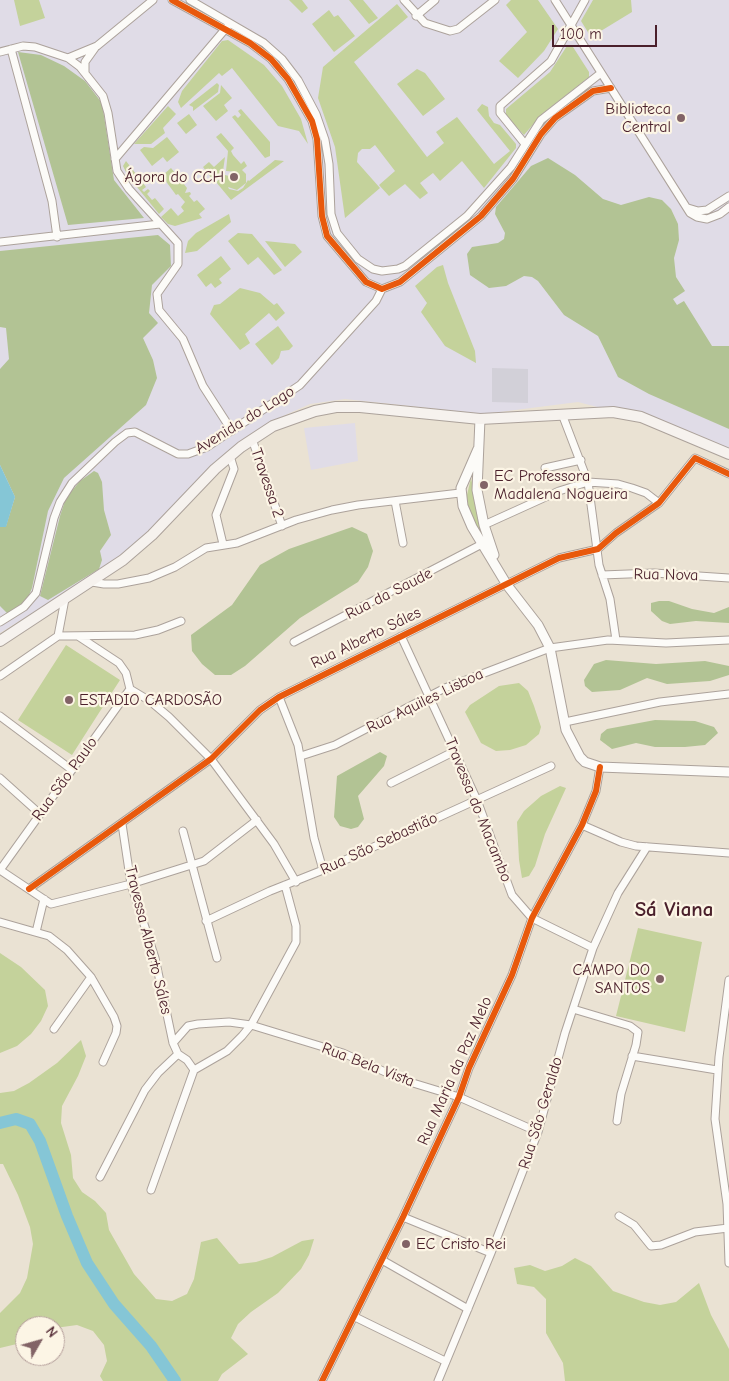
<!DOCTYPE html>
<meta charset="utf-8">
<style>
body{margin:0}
#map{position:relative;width:729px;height:1381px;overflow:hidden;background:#eae2d3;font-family:"Comic Neue",sans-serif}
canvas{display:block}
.north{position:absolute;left:15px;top:1316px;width:50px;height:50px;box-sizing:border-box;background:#fcf5e5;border:1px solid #b59f9b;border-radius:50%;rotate:52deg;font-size:14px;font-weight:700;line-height:20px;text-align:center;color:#4a1f2b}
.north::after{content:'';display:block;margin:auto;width:18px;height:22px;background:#826366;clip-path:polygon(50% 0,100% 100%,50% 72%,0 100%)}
.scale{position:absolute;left:552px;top:25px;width:105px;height:22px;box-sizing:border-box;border:2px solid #4a1f2b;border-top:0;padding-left:6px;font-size:15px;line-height:18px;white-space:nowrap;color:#4a1f2b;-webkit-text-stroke:4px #fcf5e5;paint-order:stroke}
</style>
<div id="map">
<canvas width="729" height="1381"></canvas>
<div class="north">N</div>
<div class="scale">100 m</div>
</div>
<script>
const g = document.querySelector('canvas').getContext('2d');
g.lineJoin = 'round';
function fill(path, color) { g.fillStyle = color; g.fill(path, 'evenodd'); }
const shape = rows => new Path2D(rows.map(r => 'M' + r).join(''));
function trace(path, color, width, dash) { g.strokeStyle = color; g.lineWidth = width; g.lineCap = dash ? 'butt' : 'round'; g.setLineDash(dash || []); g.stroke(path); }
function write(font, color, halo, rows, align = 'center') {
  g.font = font + ' "Comic Neue",sans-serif'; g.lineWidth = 4.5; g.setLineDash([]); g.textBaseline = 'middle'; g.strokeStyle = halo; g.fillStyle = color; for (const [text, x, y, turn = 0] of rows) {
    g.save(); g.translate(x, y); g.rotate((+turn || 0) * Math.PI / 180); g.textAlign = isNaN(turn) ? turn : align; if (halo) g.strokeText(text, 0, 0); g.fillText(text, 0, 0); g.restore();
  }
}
fill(shape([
 [0,0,729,0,729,451,651,421,578,402,484,414,345,399,310,404,283,416,226,457,118,560,0,633],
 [355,423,358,461,311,470,304,428]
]), '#e0dce7');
fill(shape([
 [492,368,528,369,528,403,492,402]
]), '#d2d0d8');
fill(shape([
 [14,0,39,0,45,18,20,26],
 [289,0,302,0,308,8,302,13],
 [349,0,363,0,378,18,369,24],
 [511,0,538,0,558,29,544,51,518,78,499,61,527,32,506,5],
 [593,0,631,0,632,12,591,37,581,21],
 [397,4,408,17,354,62,427,157,444,143,436,132,457,117,494,164,510,151,477,110,482,104,488,107,489,116,494,123,500,125,516,144,516,148,484,188,462,161,440,181,433,173,420,183,428,193,420,199,405,184,389,196,379,185,395,171,375,145,370,149,362,149,358,153,357,162,380,188,345,218,335,147,318,98,323,67],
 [329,10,334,17,338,15,355,36,334,52,312,24],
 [228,40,264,65,282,86,301,119,308,144,299,131,278,126,232,68,222,76,219,73,181,108,178,102,182,91,222,41],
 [567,46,573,47,589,72,589,77,542,114,524,135,506,115,506,109,550,72],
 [417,69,425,73,445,99,423,116,397,84],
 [217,83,219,85,218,92,193,111,193,107,189,105],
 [221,85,232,98,224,105,228,111,216,121,203,106,220,93],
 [168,106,176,114,163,128,165,133,151,144,134,144],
 [241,109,270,142,270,156,265,158,232,117,235,115,238,118,241,115,238,111],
 [189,114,197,125,186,134,177,123],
 [221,133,234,148,231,151,233,155,241,164,244,161,247,166,242,170,246,174,246,183,237,190,228,187,229,189,238,191,243,188,248,180,249,181,275,160,284,161,231,200,216,182,225,175,229,176,237,172,226,171,228,151,216,137],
 [167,137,179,152,167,162,163,157,152,166,140,150,144,147,153,148],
 [225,157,223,171,213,180,203,167,209,162,214,167],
 [126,161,146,187,142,190,144,192,148,189,150,191,147,194,152,200,155,198,164,209,159,214,128,176,123,166],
 [171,168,187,188,185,193,190,192,191,194,189,196,194,202,197,200,205,209,199,214,202,218,175,226,168,224,161,217,171,208,178,216,184,211,181,207,185,202,178,194,176,195,162,176],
 [229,214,231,222,197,251,185,253,188,241,196,233],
 [238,233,252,234,282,270,274,275,258,257,248,265,228,241],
 [265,241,295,244,302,252,285,267],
 [221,256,231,269,219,279,222,283,215,288,211,283,206,287,197,275],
 [443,265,448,283,475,351,476,363,445,346,421,312,427,303,415,286,437,267],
 [240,288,260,293,274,305,277,303,285,313,276,321,269,313,245,334,250,343,240,350,210,314,214,305,220,304],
 [278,326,293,346,289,350,281,351,279,358,272,365,255,344],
 [471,478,484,538,483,538,469,512,466,499],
 [66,645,120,680,72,755,18,720],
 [519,683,528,691,534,706,541,727,539,734,526,745,510,750,496,751,481,743,465,712,470,705,499,686],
 [560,786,566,788,545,834,535,866,529,876,522,878,519,860,517,822,524,811,541,796],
 [638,928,702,942,685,1032,616,1016],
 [0,953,21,967,45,990,48,1006,41,1021,31,1034,17,1046,0,1053],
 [81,1040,86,1056,78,1076,62,1106,61,1123,71,1155,73,1178,82,1192,95,1201,106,1213,109,1230,134,1274,156,1299,172,1301,187,1294,194,1279,201,1242,217,1238,239,1264,256,1262,272,1257,302,1241,314,1239,309,1255,301,1269,278,1293,251,1312,238,1324,231,1338,248,1354,222,1374,218,1381,103,1381,100,1376,107,1361,104,1345,93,1331,77,1325,55,1328,55,1326,25,1326,25,1342,0,1348,0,1313,20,1293,27,1278,33,1244,30,1227,18,1195,3,1164,0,1164,0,1093,14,1091,29,1083,57,1063],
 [575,1258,591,1266,613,1291,644,1302,660,1305,676,1302,699,1283,711,1315,729,1349,729,1381,565,1381,563,1363,546,1333,546,1299,534,1287,517,1284,514,1268,530,1265,545,1271,562,1266]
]), '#c4d29b');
fill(shape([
 [18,52,41,55,64,66,85,81,102,103,114,180,144,218,68,225],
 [548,158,575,175,603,199,621,205,649,197,662,200,671,209,678,224,679,240,674,258,676,277,685,291,673,299,677,305,684,301,712,346,729,346,729,429,649,394,618,377,598,336,564,315,538,281,532,277,524,276,506,286,489,288,470,275,467,254,472,247,498,243,504,239,505,233,495,214,496,207,531,166],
 [158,235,170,245,171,266,152,285,149,313,158,323,143,338,153,360,157,378,146,405,64,478,48,511,32,588,27,600,9,615,0,606,0,527,6,526,15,497,0,465,0,369,9,359,6,328,0,327,0,251],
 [94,471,98,473,102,482,104,510,111,535,100,551,102,560,99,569,48,600,40,596,60,516,66,498,80,481],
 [352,527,367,534,373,551,368,567,358,582,300,618,245,666,231,675,215,675,202,664,192,651,191,635,232,605,260,565,289,549],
 [659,601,669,601,692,609,714,613,729,607,729,623,696,621,670,624,662,621,651,611,651,603],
 [606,660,656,664,705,661,729,666,729,675,710,681,667,684,647,678,620,690,592,692,585,686,584,680,594,664],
 [655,720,695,721,714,727,718,733,705,745,685,747,655,747,636,743,612,749,600,740,601,734,607,729],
 [380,752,387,756,384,766,358,796,364,819,358,827,351,829,340,826,334,817,337,776]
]), '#b2c394');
fill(shape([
 [0,465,15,497,6,527,0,527]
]), '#85c6d6');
trace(shape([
 [0,1123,16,1119,30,1124,40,1141,67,1216,87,1263,114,1304,151,1346,175,1381]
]), '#85c6d6', 12);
const minor = shape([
 [172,0,250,43,271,59,288,79,312,121,317,139,322,216,327,236,366,282,382,289,400,282,481,216,513,179,541,134,555,118,593,91,611,88],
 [190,0,264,43,282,59,298,80,316,114,325,140,329,164,331,214,337,233,358,259,373,269,382,271,398,269,405,266,467,216,511,167,541,120,601,73],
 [404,0,425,23,450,31,458,29,495,0],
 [555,0,690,213,697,217,707,219,720,214,729,207],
 [416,16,435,0],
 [11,49,52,201,57,237],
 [0,52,23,46,35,47,68,58,80,67,103,96,108,113,117,171,129,189,178,243,178,264,157,294,159,310,183,339,203,386,232,431],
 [68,58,97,46,153,0],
 [85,73,85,62,95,48],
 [525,144,500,113,500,106,551,61,585,0],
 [115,159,227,27],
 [688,208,698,211,707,210,729,196],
 [0,242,160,224],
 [562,414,588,482,599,565,610,599,616,640],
 [252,439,282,526],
 [545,468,581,460],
 [395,501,403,543],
 [484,525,559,491,588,482,618,484,632,488,646,493,659,503],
 [223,544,216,515,234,469,230,456],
 [602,575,654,573,729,578],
 [92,582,104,584,118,584,149,578,175,567,206,548,237,543,296,520,332,510,358,505,460,493],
 [0,622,24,607,36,593,54,518,60,502,72,483,115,442,127,433,135,432,178,454,188,454,207,447,300,385,376,301,382,289],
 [58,636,135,635,158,630,181,621],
 [78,636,119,663,126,673,130,689],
 [401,636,477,800,512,895,532,918,593,948],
 [294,642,482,544],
 [0,676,58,636,65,599],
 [130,689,150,701,169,717,211,759,274,844,296,882],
 [279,697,298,745,314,838,323,870],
 [0,716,72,770],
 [565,722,660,702,729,694],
 [301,756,335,745,445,688,550,648,608,640,666,643,729,640],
 [0,778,40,814],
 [391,783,455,751],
 [122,824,131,884,155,958,173,1043,178,1054,187,1060,194,1070,151,1190],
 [582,825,621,842,636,846,729,853],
 [183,831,217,958],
 [0,870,51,904,131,884,204,861,257,820],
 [0,870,130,689],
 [29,889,211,759,260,710,279,697,559,558,598,549,616,533,659,503,695,458,729,474],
 [206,921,270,891,323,870,551,766],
 [0,922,49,936,67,950,91,977,114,1017,117,1026,116,1033,103,1062],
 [36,932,44,899],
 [729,980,719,1057,715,1119,727,1204,729,1263],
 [573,1009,630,1026,638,1032,636,1045,621,1094,617,1121],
 [54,1029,91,977],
 [173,1043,188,1026,198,1024,229,1022,251,1025,343,1053,403,1080,459,1097,538,1132],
 [632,1056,717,1070],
 [194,1070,227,1051,242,1036,251,1025,296,942,296,926,285,885],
 [100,1177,145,1090,158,1073,178,1054],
 [619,1216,634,1225,651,1246,661,1245,695,1232,728,1228],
 [403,1217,491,1253],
 [382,1260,468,1309],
 [355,1317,445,1361],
 [322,1381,403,1217,459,1097,469,1068,512,975,532,918,582,825,596,791,600,767],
 [438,1381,491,1253,538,1132,565,1033,593,948,618,893,647,847]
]);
const tertiary = shape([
 [480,419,477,490,484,525,494,555],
 [478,449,461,488,463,506,472,527,507,585,538,625,550,648,566,730,580,757,585,762,600,767,729,772]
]);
const secondary = shape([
 [0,641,123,560,152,535,215,469,241,447,273,426,315,411,336,407,360,407,480,419,613,412,641,417,729,454]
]);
trace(minor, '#aca29b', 9);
trace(tertiary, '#aca29b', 11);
trace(secondary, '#aca29b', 12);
trace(minor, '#fcfbf8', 7);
trace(tertiary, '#fcfbf8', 9);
trace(secondary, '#f6f2ee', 10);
trace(shape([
 [172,0,250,43,271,59,288,79,312,121,317,139,322,216,327,236,366,282,382,289,400,282,481,216,513,179,541,134,555,118,593,91,611,88],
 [29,889,211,759,260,710,279,697,559,558,598,549,616,533,659,503,695,458,729,474],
 [322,1381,403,1217,459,1097,469,1068,512,975,532,918,582,825,596,791,600,767]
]), '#e8590c', 6);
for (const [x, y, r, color] of [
 [681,118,5,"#826366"],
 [234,177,5,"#826366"],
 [484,485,5,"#826366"],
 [69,700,5,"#826366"],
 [660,979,5,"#826366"],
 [406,1244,5,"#826366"]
]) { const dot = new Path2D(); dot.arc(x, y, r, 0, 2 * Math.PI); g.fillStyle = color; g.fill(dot); trace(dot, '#fcf5e5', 2); }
write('16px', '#4a1f2b', '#fcf5e5', [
 ["Biblioteca",671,109],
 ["Central",671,127],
 ["Ágora do CCH",224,177],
 ["EC Professora",494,476,"left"],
 ["Madalena Nogueira",494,494,"left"],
 ["ESTADIO CARDOSÃO",79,700,"left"],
 ["CAMPO DO",650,970],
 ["SANTOS",650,988],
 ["EC Cristo Rei",416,1244,"left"]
], 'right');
write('16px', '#4a1f2b', '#fcf5e5', [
 ["Avenida do Lago",245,420,-32],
 ["Travessa 2",267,483,71],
 ["Rua Nova",666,575,1],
 ["Rua da Saude",389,594,-27],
 ["Rua Alberto Sáles",366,638,-26],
 ["Rua Aquiles Lisboa",425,701,-26],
 ["Rua São Paulo",65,779,-54],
 ["Travessa do Macambo",478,810,68],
 ["Rua São Sebastião",379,844,-25],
 ["Travessa Alberto Sáles",148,940,76],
 ["Rua Bela Vista",368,1065,21],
 ["Rua Maria da Paz Melo",455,1071,-66],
 ["Rua São Geraldo",541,1113,-73]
]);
write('bold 21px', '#4a1f2b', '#fcf5e5', [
 ["Sá Viana",674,910]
]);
</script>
